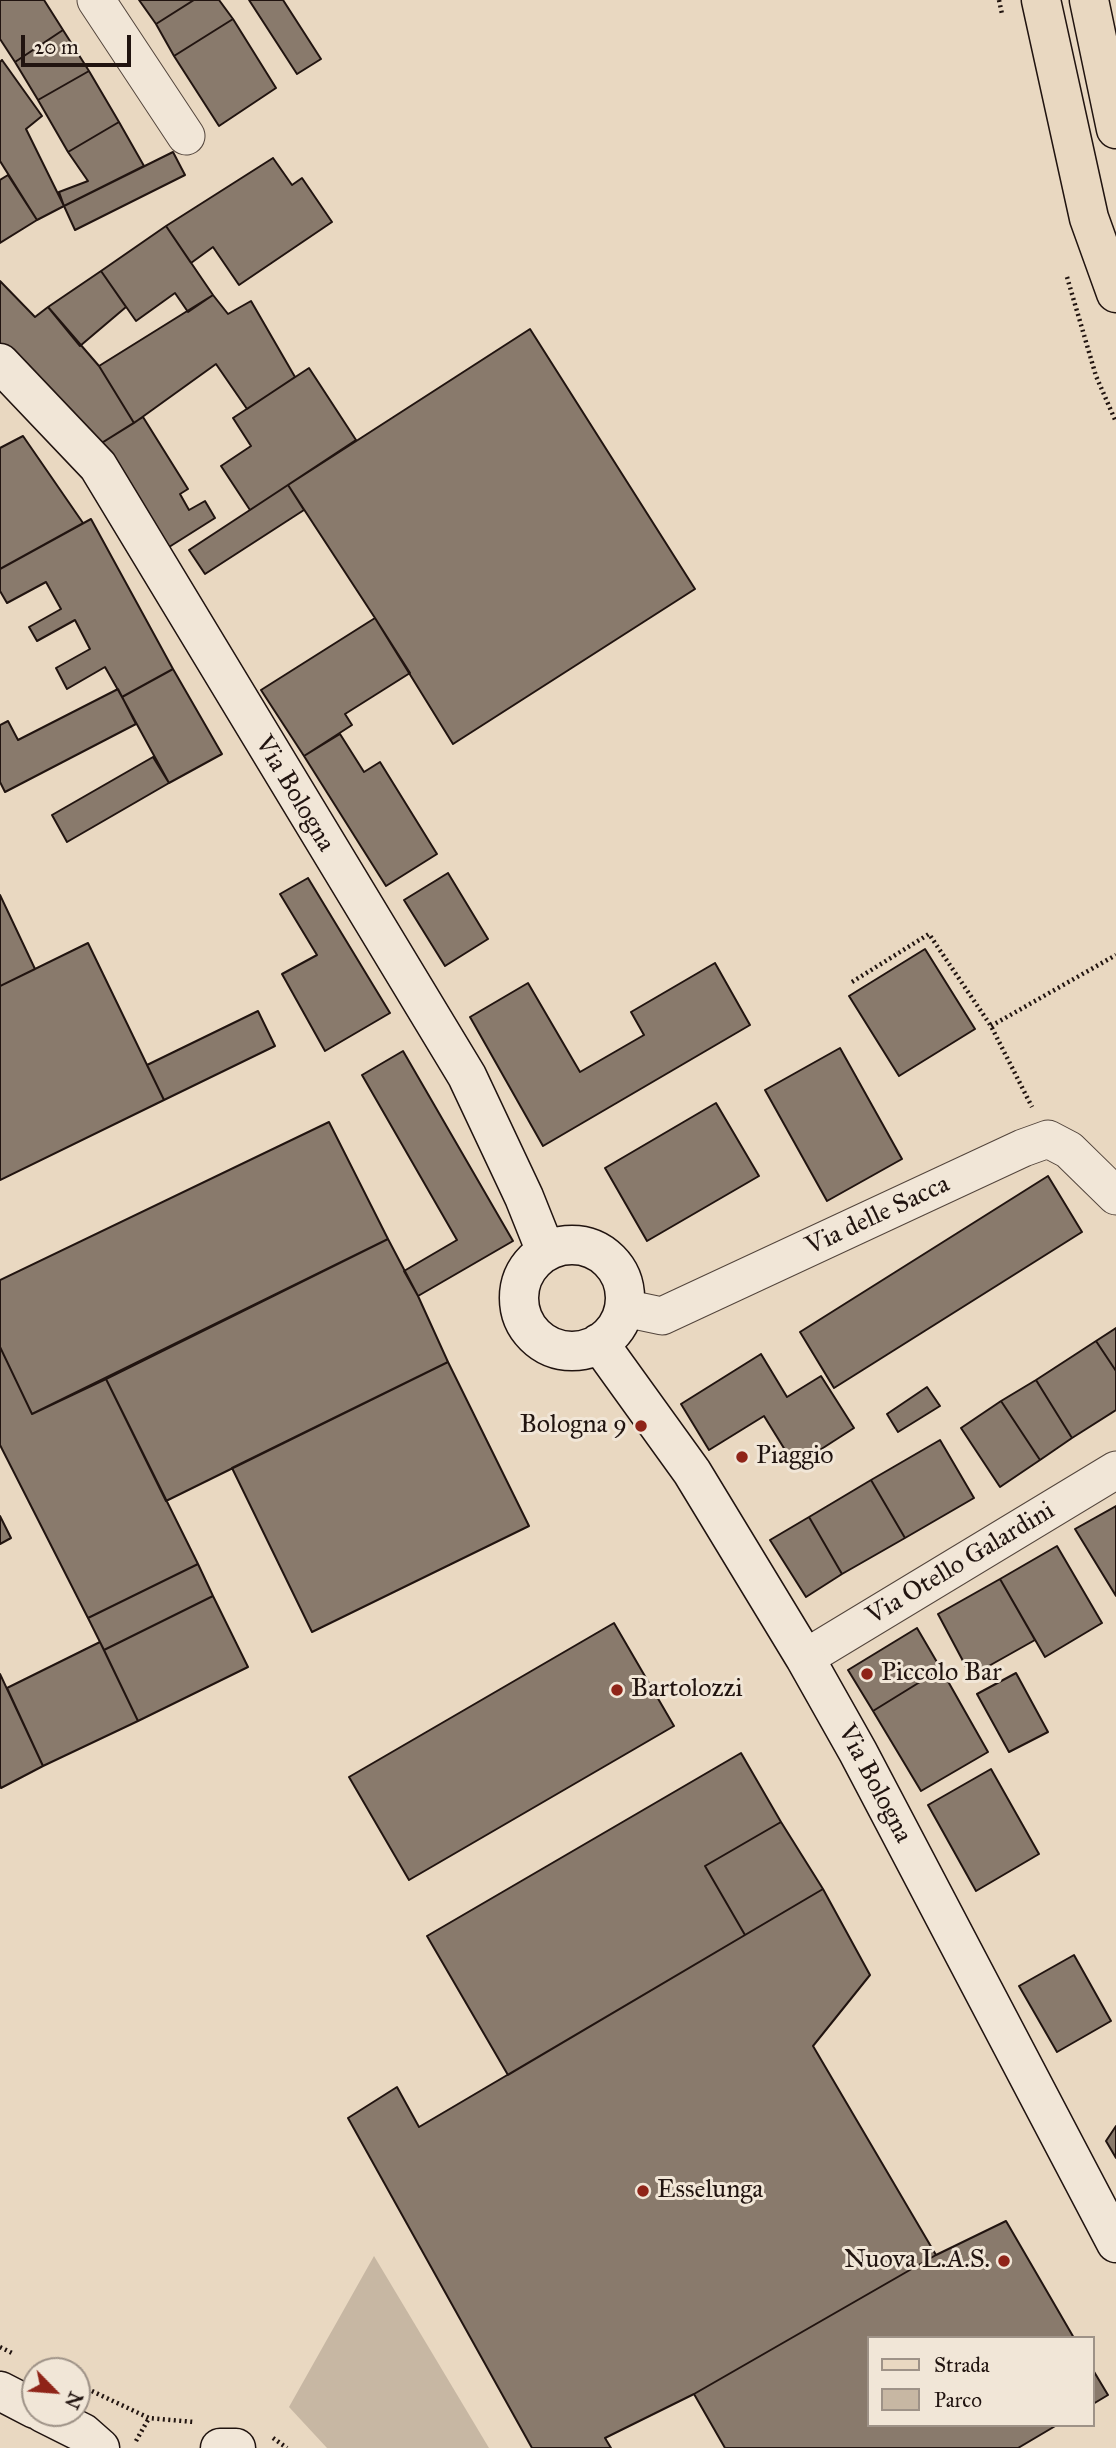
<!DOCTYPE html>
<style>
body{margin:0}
#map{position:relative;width:1116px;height:2448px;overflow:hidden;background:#e9d8c1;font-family:"IM FELL Great Primer",serif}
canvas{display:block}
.legend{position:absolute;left:867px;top:2336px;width:228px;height:91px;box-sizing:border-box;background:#f1e6d7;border:2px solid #9e9287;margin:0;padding:9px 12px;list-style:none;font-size:21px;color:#211410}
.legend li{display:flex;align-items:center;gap:14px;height:35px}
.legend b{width:35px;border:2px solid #9e9287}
.north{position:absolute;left:21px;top:2357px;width:70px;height:70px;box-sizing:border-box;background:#f1e6d7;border:2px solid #9e9287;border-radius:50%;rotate:115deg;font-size:19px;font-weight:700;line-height:28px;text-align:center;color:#211410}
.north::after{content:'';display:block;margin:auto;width:24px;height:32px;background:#8f2418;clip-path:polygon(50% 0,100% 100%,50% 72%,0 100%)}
.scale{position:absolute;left:21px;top:35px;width:110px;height:32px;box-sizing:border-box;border:4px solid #211410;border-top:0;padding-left:9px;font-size:21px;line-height:24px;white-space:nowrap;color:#211410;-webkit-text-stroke:5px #f1e6d7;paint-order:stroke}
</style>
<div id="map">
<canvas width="1116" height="2448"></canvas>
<ul class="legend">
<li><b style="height:9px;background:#e9d8c1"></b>Strada</li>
<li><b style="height:19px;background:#c7b7a3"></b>Parco</li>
</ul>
<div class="north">N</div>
<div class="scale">20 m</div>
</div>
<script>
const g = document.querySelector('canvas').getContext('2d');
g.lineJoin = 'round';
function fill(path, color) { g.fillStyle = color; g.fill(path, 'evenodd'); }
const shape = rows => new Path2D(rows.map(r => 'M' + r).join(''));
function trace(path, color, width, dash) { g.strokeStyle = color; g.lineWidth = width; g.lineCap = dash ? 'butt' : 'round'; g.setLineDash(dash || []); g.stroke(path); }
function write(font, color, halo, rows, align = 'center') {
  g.font = font + ' "IM FELL Great Primer",serif'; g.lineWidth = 6; g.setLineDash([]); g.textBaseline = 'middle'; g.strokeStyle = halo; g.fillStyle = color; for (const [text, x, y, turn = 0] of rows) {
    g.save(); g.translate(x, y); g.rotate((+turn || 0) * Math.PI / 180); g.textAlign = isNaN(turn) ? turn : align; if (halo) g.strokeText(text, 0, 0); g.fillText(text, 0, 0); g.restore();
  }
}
fill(shape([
 [374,2256,489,2448,327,2448,289,2407]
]), '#c7b7a3');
const building = shape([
 [0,0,44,0,63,30,15,62,0,39,0,0],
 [139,0,194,0,156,24,139,0],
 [194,0,219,0,233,19,174,56,156,24,194,0],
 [249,0,283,0,321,59,297,74,249,0],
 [233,19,276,88,219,126,174,56,233,19],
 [63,30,89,71,38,100,15,62,63,30],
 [2,60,42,116,26,129,64,206,37,220,0,161,0,62,2,60],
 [89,71,119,122,68,152,38,100,89,71],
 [119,122,144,166,64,206,59,192,88,181,68,152,119,122],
 [173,152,185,175,75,230,64,206,173,152],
 [273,158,292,185,302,178,332,222,239,285,213,247,191,263,166,226,273,158],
 [8,175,37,220,0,243,0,180,8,175],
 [166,226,213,295,188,312,175,293,136,321,101,271,166,226],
 [101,271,126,307,80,346,48,307,101,271],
 [0,281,35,317,48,307,99,366,134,423,92,449,0,347,0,281],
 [213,295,228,314,251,301,295,377,247,409,216,364,134,423,99,366,213,295],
 [530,329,695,589,453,744,375,618,288,485,530,329],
 [309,368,356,440,250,510,221,466,251,446,233,418,309,368],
 [143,417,188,489,180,494,189,510,205,501,215,518,158,554,92,449,143,417],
 [23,436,83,523,0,569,0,448,23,436],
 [288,485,304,510,205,574,189,550,288,485],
 [91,519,173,669,122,697,105,667,67,689,56,668,90,649,75,620,37,641,29,627,61,609,46,582,7,603,0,591,0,569,91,519],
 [375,618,410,673,345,714,352,725,304,756,261,690,375,618],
 [173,669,222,754,169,783,122,697,173,669],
 [118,689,136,724,5,792,0,782,0,725,8,721,18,740,118,689],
 [340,734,364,772,380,762,437,854,386,886,304,756,340,734],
 [153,757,169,783,67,842,52,815,153,757],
 [448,873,488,939,445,966,404,900,448,873],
 [308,878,390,1013,325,1051,282,974,317,955,280,894,308,878],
 [0,895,35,969,0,986,0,895],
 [88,943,164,1100,0,1180,0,986,88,943],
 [925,949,975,1029,899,1076,849,996,925,949],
 [715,963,750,1025,543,1146,470,1017,528,983,580,1072,644,1035,631,1012,715,963],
 [258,1011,275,1046,164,1100,147,1065,258,1011],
 [840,1048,902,1159,827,1201,765,1090,840,1048],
 [403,1051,513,1241,418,1296,404,1271,457,1240,362,1075,403,1051],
 [716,1103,759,1176,647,1241,605,1168,716,1103],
 [329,1122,388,1239,32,1414,0,1347,0,1280,329,1122],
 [1048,1176,1082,1232,834,1388,800,1332,1048,1176],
 [388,1239,418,1296,448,1362,166,1501,106,1379,388,1239],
 [1116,1328,1116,1371,1096,1341,1116,1328],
 [1096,1341,1116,1371,1116,1410,1072,1438,1036,1380,1096,1341],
 [0,1347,32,1414,106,1379,198,1564,88,1618,0,1445,0,1347],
 [761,1354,787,1397,821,1376,854,1428,795,1466,764,1416,709,1450,681,1404,761,1354],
 [448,1362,529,1526,312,1632,232,1468,448,1362],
 [1036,1380,1072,1438,1040,1460,1001,1401,1036,1380],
 [927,1387,940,1406,898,1432,887,1414,927,1387],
 [1001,1401,1040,1460,1000,1487,961,1428,1001,1401],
 [940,1440,974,1498,905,1538,871,1480,940,1440],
 [871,1480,905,1538,842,1574,809,1517,871,1480],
 [1116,1506,1116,1596,1075,1529,1116,1506],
 [0,1516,11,1538,0,1544,0,1516],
 [809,1517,842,1574,806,1597,770,1540,809,1517],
 [1057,1546,1102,1623,1045,1657,1000,1579,1057,1546],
 [198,1564,213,1596,104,1650,88,1618,198,1564],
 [1000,1579,1035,1640,971,1676,938,1614,1000,1579],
 [213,1596,248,1667,138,1721,104,1650,213,1596],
 [614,1623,674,1726,409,1880,349,1777,614,1623],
 [917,1628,941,1669,873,1711,848,1670,917,1628],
 [100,1642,138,1721,43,1766,7,1688,100,1642],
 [941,1669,988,1752,921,1791,873,1711,941,1669],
 [1016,1673,1048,1732,1009,1752,977,1694,1016,1673],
 [0,1674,43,1766,1,1788,0,1785,0,1674],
 [741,1753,781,1822,705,1866,745,1935,508,2075,427,1936,741,1753],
 [991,1769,1039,1854,976,1891,928,1805,991,1769],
 [781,1822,823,1889,745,1935,705,1866,781,1822],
 [823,1889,870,1975,813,2046,936,2255,694,2394,605,2438,611,2448,532,2448,348,2118,397,2087,419,2127,823,1889],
 [1074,1955,1111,2021,1057,2052,1019,1986,1074,1955],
 [1116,2126,1116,2158,1106,2141,1116,2126],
 [1006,2221,1074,2338,869,2338,869,2425,1057,2425,1018,2448,725,2448,694,2394,936,2255,1006,2221],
 [1093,2370,1108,2395,1093,2404,1093,2370]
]);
fill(building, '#897a6c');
trace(building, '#211410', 2);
const street = shape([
 [96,0,186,136],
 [624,1308,662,1316,1023,1148,1048,1139,1069,1150,1116,1196],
 [805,1658,1116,1470]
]);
const secondary = shape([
 [0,363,98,466,467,1076,524,1197,546,1252],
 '519 1298a53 53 0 1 1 106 0a53 53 0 1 1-106 0Z',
 [599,1343,692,1472,805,1658,858,1752,1116,2243],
 [0,2391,35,2409],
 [43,2413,83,2433,100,2448],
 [220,2448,236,2448]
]);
const primary = shape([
 [1041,0,1089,218,1116,293],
 [1089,0,1116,129]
]);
trace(street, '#53453c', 39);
trace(secondary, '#211410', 41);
trace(primary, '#211410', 41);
trace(shape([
 [999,0,1002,14],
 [1067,277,1096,376,1116,422],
 [852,982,929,934,991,1026,1032,1107],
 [991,1026,1116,955],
 [0,2347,12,2353],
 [77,2384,149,2418,194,2422],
 [273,2438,287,2448],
 [136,2441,149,2418]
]), '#211410', 4.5, [2, 3.5]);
trace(street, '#f1e6d7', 37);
trace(secondary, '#f1e6d7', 38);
trace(primary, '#e9d8c1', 38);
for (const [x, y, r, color] of [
 [641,1426,7,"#8f2418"],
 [742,1457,7,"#8f2418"],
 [867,1674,7,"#8f2418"],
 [617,1690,7,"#8f2418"],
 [643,2191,7,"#8f2418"],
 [1004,2261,7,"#8f2418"]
]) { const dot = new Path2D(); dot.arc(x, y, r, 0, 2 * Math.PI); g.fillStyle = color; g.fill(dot); trace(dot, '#f1e6d7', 2.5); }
write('26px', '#211410', '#f1e6d7', [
 ["Via Bologna",294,794,59],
 ["Via delle Sacca",878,1216,-25],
 ["Via Otello Galardini",961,1564,-31],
 ["Via Bologna",874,1784,62]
]);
write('26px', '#211410', '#f1e6d7', [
 ["Bologna 9",627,1426,"right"],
 ["Piaggio",756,1457],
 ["Piccolo Bar",881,1674],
 ["Bartolozzi",631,1690],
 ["Esselunga",657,2191],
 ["Nuova L.A.S.",990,2261,"right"]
], 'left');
</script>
